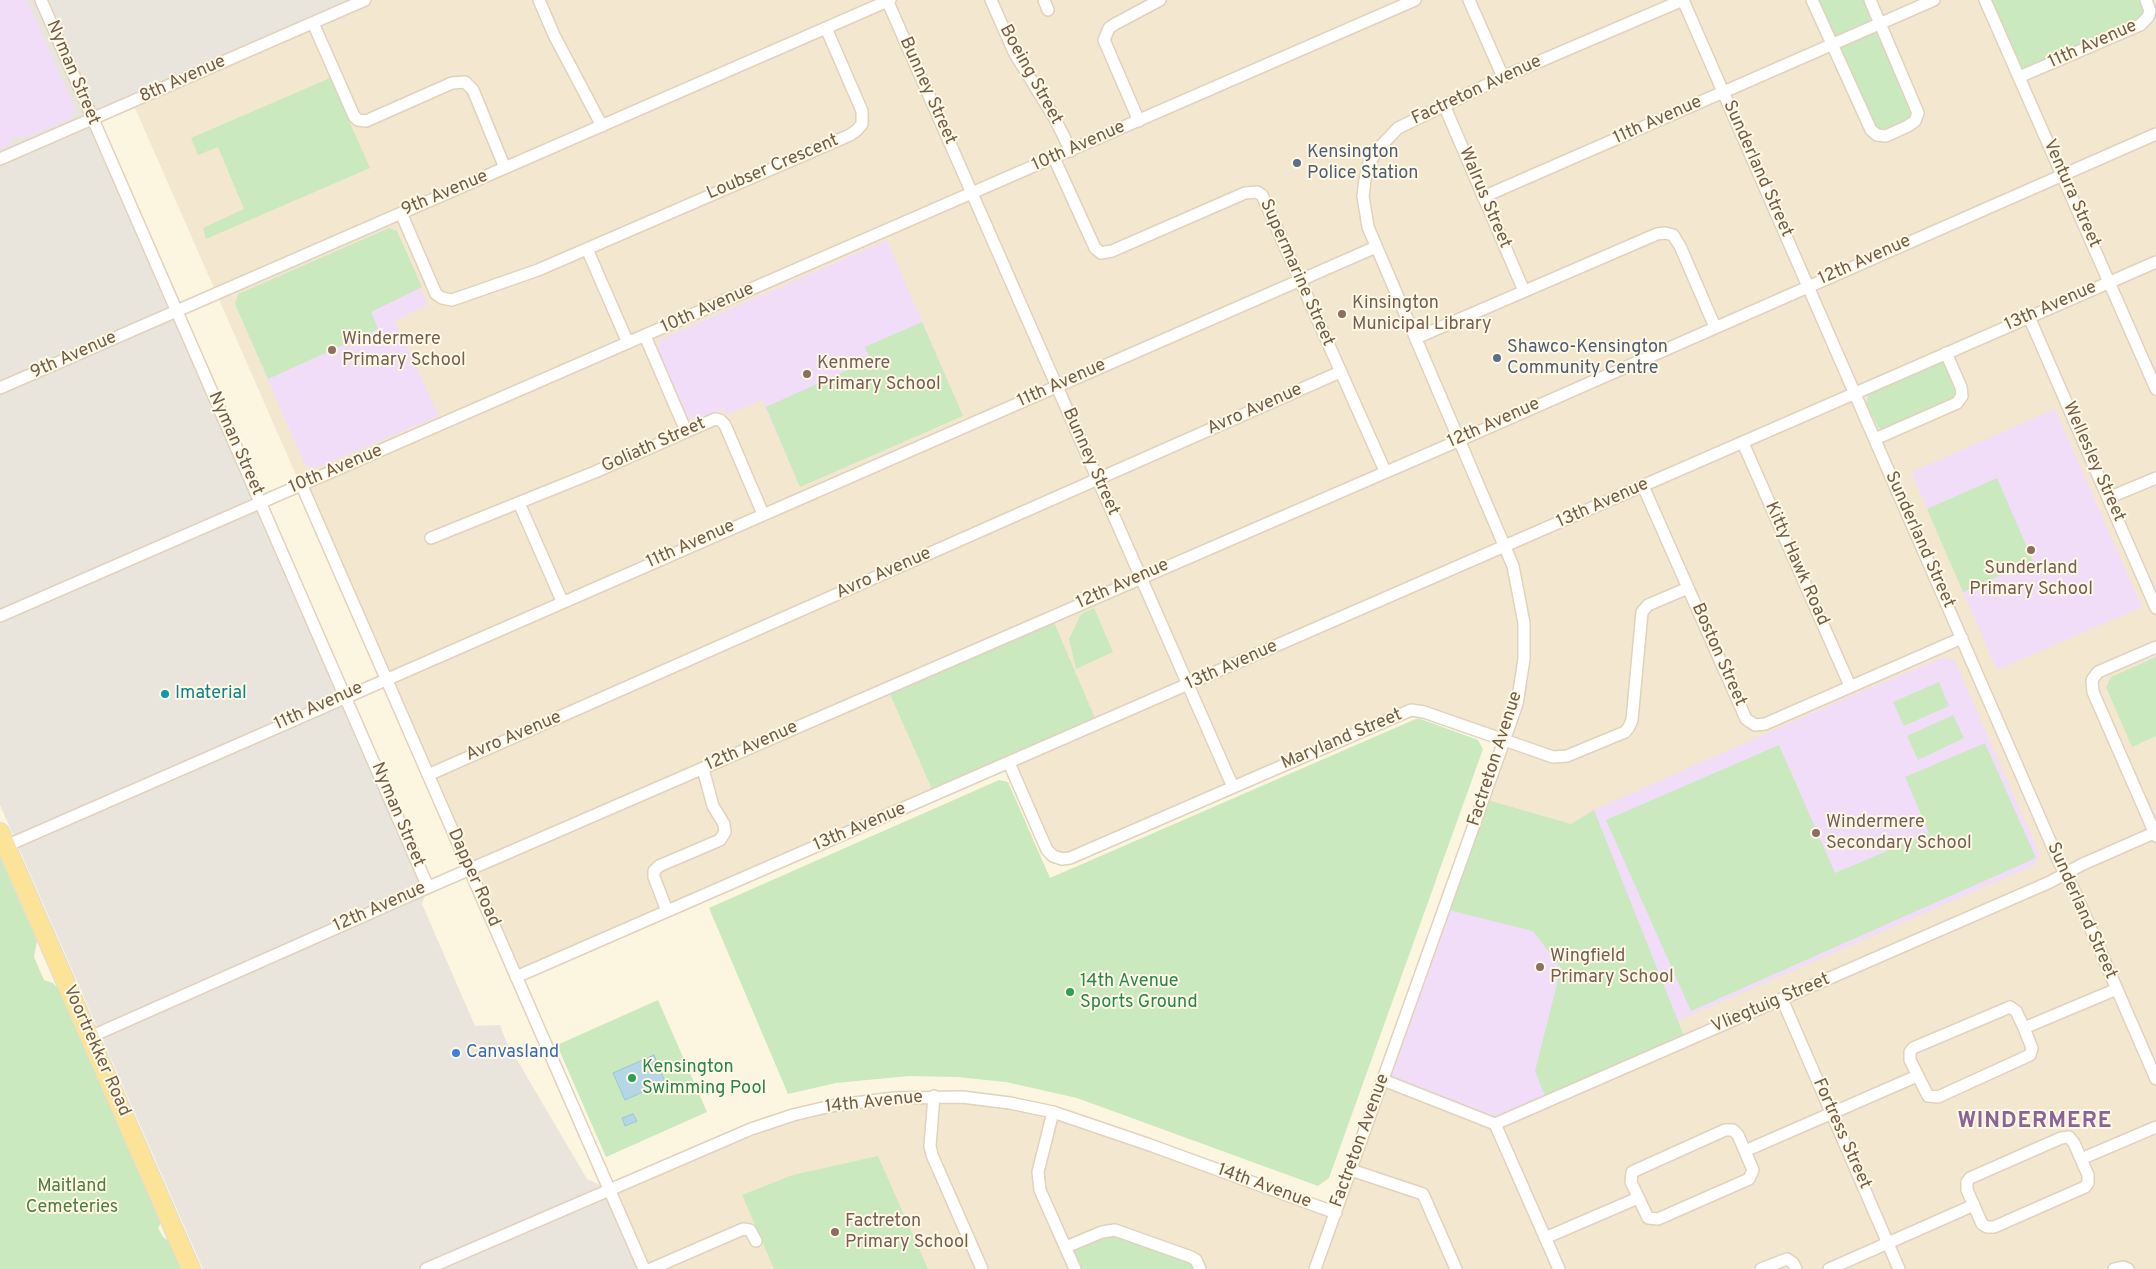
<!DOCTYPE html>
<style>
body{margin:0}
canvas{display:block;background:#fcf5e0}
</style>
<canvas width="2156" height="1269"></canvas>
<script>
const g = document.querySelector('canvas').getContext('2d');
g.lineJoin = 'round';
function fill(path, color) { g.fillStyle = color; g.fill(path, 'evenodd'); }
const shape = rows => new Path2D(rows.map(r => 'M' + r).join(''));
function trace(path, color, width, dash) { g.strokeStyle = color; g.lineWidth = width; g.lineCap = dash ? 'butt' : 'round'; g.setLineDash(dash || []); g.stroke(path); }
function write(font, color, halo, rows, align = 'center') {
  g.font = font + ' Overpass,sans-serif'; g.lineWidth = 4; g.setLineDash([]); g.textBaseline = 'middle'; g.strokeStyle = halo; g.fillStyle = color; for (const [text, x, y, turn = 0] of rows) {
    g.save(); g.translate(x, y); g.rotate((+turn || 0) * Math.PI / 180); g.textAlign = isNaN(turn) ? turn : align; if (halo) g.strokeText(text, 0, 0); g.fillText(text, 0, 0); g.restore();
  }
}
fill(shape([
 [365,0,2156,0,2156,1269,644,1269,609,1189,722,1141,849,1102,1010,1103,1336,1213,1504,741,1417,710,1071,858,1053,856,1010,764,516,977,132,101]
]), '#f3e8cf');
fill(shape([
 [0,0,365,0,93,119,428,887,422,904,475,1026,500,1025,506,1041,587,1179,609,1189,644,1269,203,1269,0,805]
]), '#eae5dc');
fill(shape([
 [0,0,27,0,75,109,72,118,25,138,19,136,12,139,12,144,0,149],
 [389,228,397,231,428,305,395,321,439,416,314,469,305,465,235,304,238,294],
 [887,240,963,416,800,487,762,400,726,415,723,409,696,420,687,417,657,348,661,339],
 [2055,409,2142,607,1997,670,1911,472],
 [1942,658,1954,659,2040,855,2035,865,1678,1021,1686,1041,1495,1124,1383,1080,1484,799,1571,824,1594,810,1864,690]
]), '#f2ddf8');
fill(shape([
 [1812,0,1870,0,1915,121,1877,135],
 [1988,0,2141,0,2144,12,2140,20,2025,68,2019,66],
 [330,78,370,168,206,239,203,228,244,209,218,147,198,155,191,138],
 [389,228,397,231,422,287,371,312,378,329,268,379,235,304,238,294],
 [922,322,963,416,800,487,766,407,870,360,865,347],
 [1941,361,1943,361,1959,390,1955,399,1883,430,1878,427,1866,403,1870,391],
 [1997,478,2033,561,1963,592,1927,509],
 [1094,608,1113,652,1076,669,1069,639,1081,614],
 [1053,620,1095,718,932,789,889,692],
 [2156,657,2156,736,2132,747,2106,687,2111,677],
 [1939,682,1949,706,1904,726,1893,702],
 [1953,715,1964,738,1918,760,1907,736],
 [1418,718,1478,740,1483,749,1329,1178,1318,1186,1077,1098,1006,1082,957,1077,909,1076,836,1083,788,1094,709,908,999,780,1008,782,1050,878],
 [1985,743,2036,858,1691,1011,1606,820,1779,745,1835,873,1929,833,1905,777],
 [1484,799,1571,824,1594,810,1686,1041,1547,1101,1535,1071,1561,968,1533,931,1444,909],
 [0,857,37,941,34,957,44,980,53,983,59,989,161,1223,158,1228,163,1237,169,1241,181,1269,0,1269],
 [658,1000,707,1112,606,1157,557,1045],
 [878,1156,928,1269,774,1269,742,1195,793,1175],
 [1109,1233,1190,1260,1195,1269,1079,1269,1073,1255,1075,1249]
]), '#cae9bf');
const water = shape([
 [654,1055,665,1082,625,1100,613,1073,654,1055],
 [633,1114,637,1121,625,1126,622,1118,633,1114]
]);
fill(water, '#b5d7e5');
trace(water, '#9cc5d6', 1);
const minor = shape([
 [41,0,428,887],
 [539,0,554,35,602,126],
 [887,0,1233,787],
 [991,0,1014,52,1054,117,1071,151],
 [1044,0,1048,10],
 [1469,0,1503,77],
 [1683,0,2060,864,2073,888,2156,1079],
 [1812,0,1871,130,1877,135,1886,136,1908,126,1915,121,1918,113,1870,0],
 [1985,0,2156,389],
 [313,23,354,116,358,120,366,121,452,83,465,82,473,90,505,168],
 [2019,77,2140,25,2148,17,2150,11,2146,0],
 [1444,105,1524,291],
 [1139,121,1104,40,1109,28,1115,24,1160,0],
 [1054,158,1095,248,1101,253,1112,251,1245,193,1257,192,1262,195,1385,471],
 [0,159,365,0],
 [1483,197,1934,0],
 [401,213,436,294,442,298,452,300,538,270,850,135,857,130,862,124,862,111,826,28],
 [587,249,628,343],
 [2029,317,2156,608],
 [645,336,686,431],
 [1416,338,1657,234,1665,233,1673,235,1680,246,1715,327],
 [0,388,890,0],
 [1875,439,1957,403,1962,396,1961,387,1946,353],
 [1743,443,1850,686],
 [302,486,644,1269],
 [1643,486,1746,719,1755,725,1765,724,1962,638],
 [2108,498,2156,478],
 [519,503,562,601],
 [431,538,595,472,715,419,720,420,725,425,763,514],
 [0,616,1415,0],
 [2156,647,2098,672,2092,680,2093,692,2156,836],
 [1009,763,1047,850,1053,856,1062,859,1070,858,1411,710,1424,712,1553,757,1567,756,1625,732,1629,727,1632,720,1642,612,1648,605,1688,588],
 [428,775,1340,372],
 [6,846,1376,247],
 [667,911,654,877,654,871,659,866,720,840,725,832,724,824,713,806,703,769],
 [516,977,2156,262],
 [1782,999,1899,1269],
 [2010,1007,2016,1011,2024,1028,2032,1048,2030,1055,1938,1097,1928,1096,1910,1060,1910,1052,1913,1048,2010,1007],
 [2024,1028,2117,989],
 [90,1037,422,890,1460,440,2156,134],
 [1383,1080,1495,1124,2050,882,2081,865,2156,832],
 [934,1096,930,1146,932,1155,982,1269],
 [1053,1112,1038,1172,1040,1190,1075,1269],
 [1495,1124,1559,1269],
 [1725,1130,1733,1130,1738,1135,1753,1170,1749,1179,1658,1219,1648,1218,1631,1182,1632,1172,1725,1130],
 [2069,1137,2074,1143,2088,1175,2088,1183,2085,1187,1994,1227,1987,1227,1982,1224,1967,1190,1967,1182,1970,1178,2061,1138,2069,1137],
 [1745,1151,1917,1076],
 [2081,1159,2156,1127],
 [1351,1170,1423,1194,1456,1269],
 [1545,1238,1638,1198],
 [1066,1247,1102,1232,1115,1230,1191,1257,1196,1260,1200,1269],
 [426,1269,751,1129,793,1115,831,1106,894,1098,962,1097,1010,1103,1053,1112,1150,1145,1336,1213],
 [651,1269,743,1229,750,1230,756,1241],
 [1315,1269,1504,741,1517,704,1524,659,1524,623,1513,566,1368,227,1363,196,1365,180,1369,163,1378,149,1398,128,1503,77,1683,0],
 [1761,1269,1787,1259,1793,1263,1796,1269],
 [1829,1269,1974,1205],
 [2114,1269,2123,1267,2128,1269]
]);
const primary = shape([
 [0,832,191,1269]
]);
trace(minor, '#e0d2bc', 14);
trace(primary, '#e0dbd7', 20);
trace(minor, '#fff', 11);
trace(primary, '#fbe498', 18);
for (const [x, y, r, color] of [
 [1297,163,5,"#5c6f8a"],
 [1342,314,5,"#8d6e63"],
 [332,350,5,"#8d6e63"],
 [1497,358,5,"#5c6f8a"],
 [807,374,5,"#8d6e63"],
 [2031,550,5,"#8d6e63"],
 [165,694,5,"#0f9aa8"],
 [1816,833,5,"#8d6e63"],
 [1540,967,5,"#8d6e63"],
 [1070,992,5,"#2e9e5b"],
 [456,1053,5,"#3f7fe0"],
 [632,1078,5,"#2e9e5b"],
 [835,1232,5,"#8d6e63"]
]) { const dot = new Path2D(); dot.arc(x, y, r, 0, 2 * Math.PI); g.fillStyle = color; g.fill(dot); trace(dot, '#fff9e6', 2); }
write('18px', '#725d48', '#fff9e6', [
 ["11th Avenue",2093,45,-24],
 ["Nyman Street",72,73,67],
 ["Boeing Street",1030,75,61],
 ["8th Avenue",183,80,-24],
 ["Bunney Street",927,91,66],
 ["Factreton Avenue",1477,91,-25],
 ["11th Avenue",1658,121,-24],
 ["10th Avenue",1079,147,-24],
 ["Loubser Crescent",773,168,-23],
 ["Sunderland Street",1757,169,66],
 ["9th Avenue",445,194,-23],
 ["Ventura Street",2071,194,66],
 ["Walrus Street",1484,198,67],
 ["12th Avenue",1865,261,-24],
 ["Supermarine Street",1296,273,66],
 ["13th Avenue",2051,307,-24],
 ["10th Avenue",708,309,-24],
 ["9th Avenue",74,356,-24],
 ["11th Avenue",1062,384,-24],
 ["Avro Avenue",1255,410,-24],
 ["12th Avenue",1494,424,-24],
 ["Nyman Street",235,444,66],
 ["Goliath Street",654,446,-24],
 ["Bunney Street",1090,462,66],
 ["Wellesley Street",2093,462,66],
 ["10th Avenue",336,470,-23],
 ["13th Avenue",1603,504,-24],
 ["Sunderland Street",1919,540,66],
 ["11th Avenue",691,545,-24],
 ["Kitty Hawk Road",1796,564,66],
 ["Avro Avenue",884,574,-24],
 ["12th Avenue",1123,585,-24],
 ["Boston Street",1718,655,66],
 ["13th Avenue",1232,666,-24],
 ["11th Avenue",319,707,-24],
 ["Avro Avenue",514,737,-23],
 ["Maryland Street",1342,740,-23],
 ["12th Avenue",752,747,-24],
 ["Factreton Avenue",1496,759,-72],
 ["Nyman Street",397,815,67],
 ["13th Avenue",860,828,-23],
 ["Dapper Road",473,878,66],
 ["12th Avenue",380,908,-24],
 ["Sunderland Street",2081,911,66],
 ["Vliegtuig Street",1771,1004,-23],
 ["Voortrekker Road",96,1051,66],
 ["14th Avenue",874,1103,-6],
 ["Fortress Street",1841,1134,66],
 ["Factreton Avenue",1361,1141,-70],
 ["14th Avenue",1264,1187,20]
]);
write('18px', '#4e5e75', '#fff9e6', [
 ["Kensington",1307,153],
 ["Police Station",1307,174],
 ["Shawco-Kensington",1507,348],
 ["Community Centre",1507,369]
], 'left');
write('18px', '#785e54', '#fff9e6', [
 ["Kinsington",1352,304],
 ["Municipal Library",1352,325],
 ["Windermere",342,340],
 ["Primary School",342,361],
 ["Kenmere",817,364],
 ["Primary School",817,385],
 ["Sunderland",2031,569,"center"],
 ["Primary School",2031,590,"center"],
 ["Windermere",1826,823],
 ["Secondary School",1826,844],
 ["Wingfield",1550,957],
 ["Primary School",1550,978],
 ["Factreton",845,1222],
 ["Primary School",845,1243]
], 'left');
write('18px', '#0d838f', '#fff9e6', [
 ["Imaterial",175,694]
], 'left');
write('18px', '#27864d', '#fff9e6', [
 ["14th Avenue",1080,982],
 ["Sports Ground",1080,1003],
 ["Kensington",642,1068],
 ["Swimming Pool",642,1089]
], 'left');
write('18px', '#366cbe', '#fff9e6', [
 ["Canvasland",466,1053]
], 'left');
write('18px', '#4c7e42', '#fff9e6', [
 ["Maitland",72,1187],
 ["Cemeteries",72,1208]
]);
g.letterSpacing = '1px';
write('bold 22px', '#8c6396', '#fff9e6', [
 ["WINDERMERE",2035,1123]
]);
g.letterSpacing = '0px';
</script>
